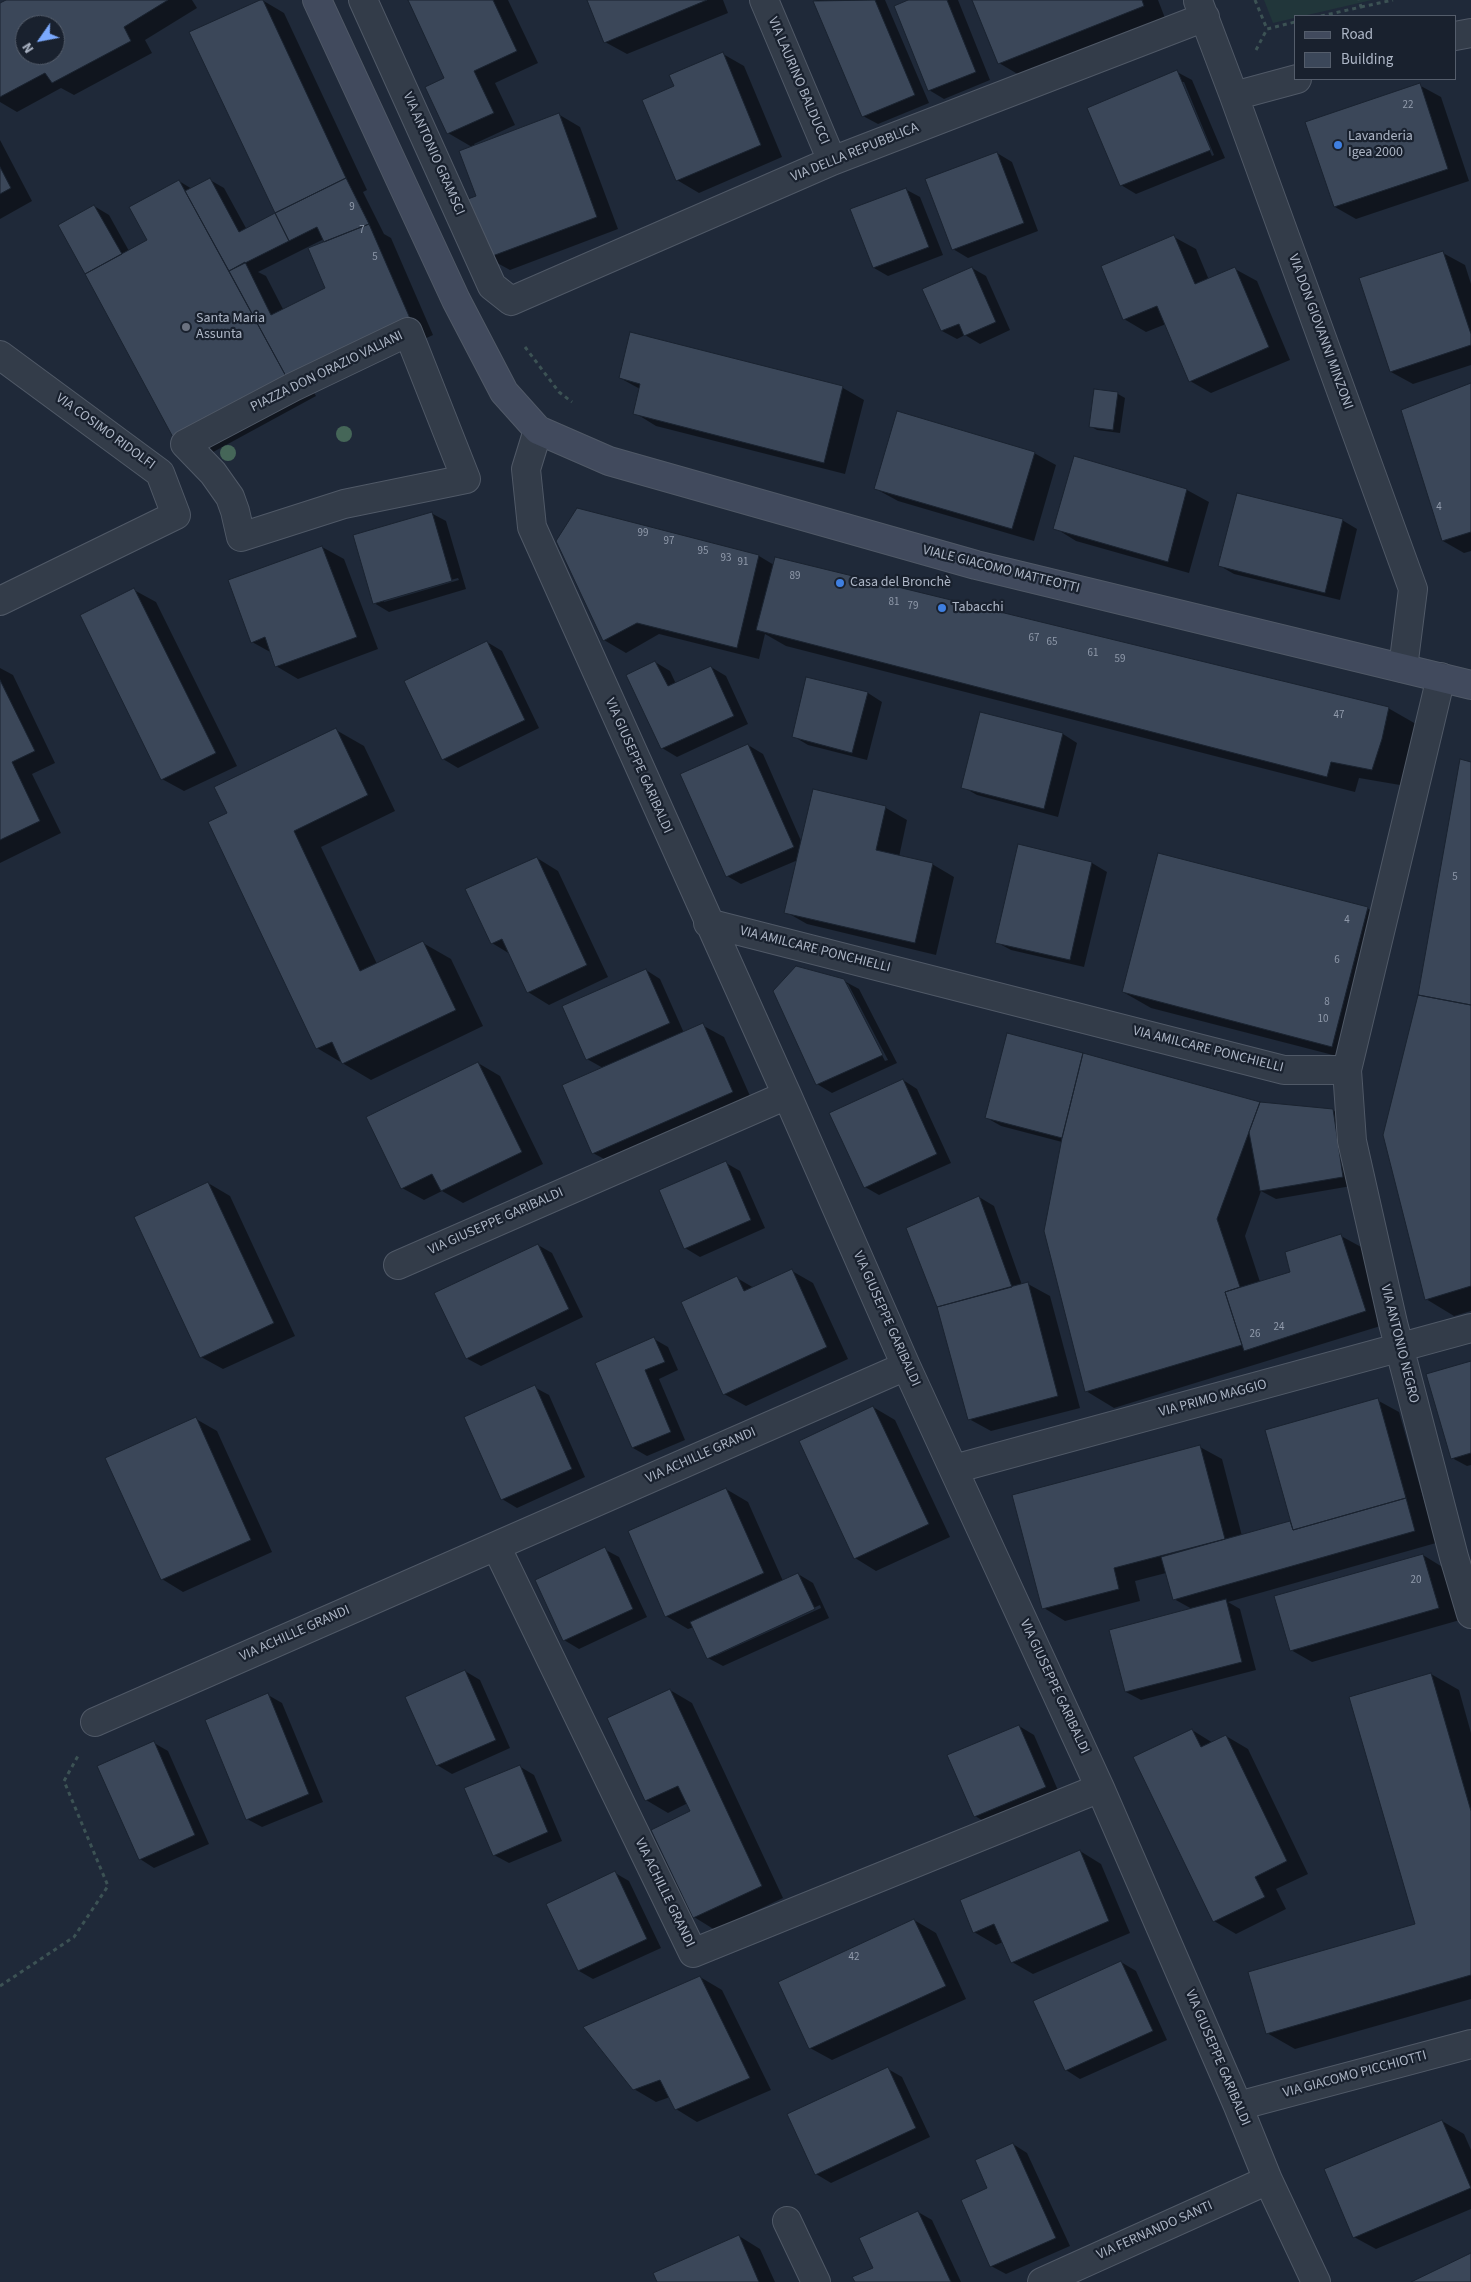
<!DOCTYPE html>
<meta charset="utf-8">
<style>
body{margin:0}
#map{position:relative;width:1471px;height:2282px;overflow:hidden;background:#1f2939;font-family:"Source Sans 3",sans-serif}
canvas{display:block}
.legend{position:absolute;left:1294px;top:15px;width:162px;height:65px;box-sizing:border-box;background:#19212e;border:1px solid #545d6b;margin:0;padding:6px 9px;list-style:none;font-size:15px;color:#adb6c6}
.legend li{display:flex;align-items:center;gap:10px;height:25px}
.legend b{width:25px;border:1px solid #545d6b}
.north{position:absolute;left:15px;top:15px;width:50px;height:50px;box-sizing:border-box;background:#19212e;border:1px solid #545d6b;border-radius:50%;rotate:237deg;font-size:14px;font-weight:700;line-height:20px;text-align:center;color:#adb6c6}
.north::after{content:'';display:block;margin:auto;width:18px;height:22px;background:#7ba9fd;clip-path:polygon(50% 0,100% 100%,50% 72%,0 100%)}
</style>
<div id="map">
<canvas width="1471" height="2282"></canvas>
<ul class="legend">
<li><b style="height:6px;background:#414a5d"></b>Road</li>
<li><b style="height:14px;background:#3b4759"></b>Building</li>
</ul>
<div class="north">N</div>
</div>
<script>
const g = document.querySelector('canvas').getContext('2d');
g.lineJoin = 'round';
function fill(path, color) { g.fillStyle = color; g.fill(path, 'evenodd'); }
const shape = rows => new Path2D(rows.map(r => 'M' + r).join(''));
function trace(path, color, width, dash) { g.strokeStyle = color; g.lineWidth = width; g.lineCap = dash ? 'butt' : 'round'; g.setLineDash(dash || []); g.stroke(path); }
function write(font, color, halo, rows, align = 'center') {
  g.font = font + ' "Source Sans 3",sans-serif'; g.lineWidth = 4.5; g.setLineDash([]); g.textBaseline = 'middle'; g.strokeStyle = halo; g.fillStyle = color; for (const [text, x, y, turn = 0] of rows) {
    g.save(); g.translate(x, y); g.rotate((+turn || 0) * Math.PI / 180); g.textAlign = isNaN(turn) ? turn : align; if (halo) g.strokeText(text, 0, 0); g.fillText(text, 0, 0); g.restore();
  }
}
fill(shape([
 [1264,0,1372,0,1273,23]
]), '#21363a');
fill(shape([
 [8,0,192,0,197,8,145,40,152,53,74,95,61,88,17,112,0,102,0,5],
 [25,25,55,25,55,55,25,55],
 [262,0,284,13,367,190,363,192,384,234,391,238,433,335,313,391,316,396,204,457,94,206,109,215,129,251,149,240,179,181,192,189,210,180,224,188,247,230,279,214],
 [324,239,327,289,284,311,266,276,258,272],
 [409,0,508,0,538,63,495,83,515,125,474,144,475,146,558,114,580,127,618,229,510,270,488,258,472,147,448,133,445,79],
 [588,0,723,0,728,13,627,54,605,42],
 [818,0,885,0,929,103,878,124,863,116,814,1],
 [911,0,958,0,990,80,944,99,929,90,895,6],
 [973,0,1158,0,1165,18,1021,76,999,63],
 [723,54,744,66,782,157,699,193,677,180,676,87],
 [1177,72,1192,80,1225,158,1136,194,1121,185],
 [1181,82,1184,82,1214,155,1212,156],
 [1419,85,1441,97,1469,181,1356,219,1335,207],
 [0,140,32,201,0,219],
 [997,153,1012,162,1038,231,968,258,953,249],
 [905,189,920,197,943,255,888,276,874,268],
 [1174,237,1196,249,1209,280,1235,269,1257,281,1290,360,1211,393,1190,381,1166,324,1146,332,1124,319],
 [1443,253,1465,265,1471,284,1471,365,1413,384,1391,372],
 [972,268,986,276,1010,330,980,344,965,335,957,339,942,331,924,289],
 [620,378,843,388,864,400,845,474,656,426,635,413,640,389],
 [1471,385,1471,551,1464,553,1443,541],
 [1118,394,1125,398,1120,433,1097,430,1090,426],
 [1034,453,1056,465,1034,541,898,501,876,489],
 [1075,458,1187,490,1209,502,1189,573,1076,541,1055,528],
 [431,513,446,521,466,589,389,612,374,603],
 [458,578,459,580,384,602,384,599],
 [1342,520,1357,529,1340,600,1234,574,1220,566],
 [322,547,344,559,378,649,298,679,276,666,272,653,252,642],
 [759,556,774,565,1388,708,1416,724,1410,755,1400,785,1359,778,1355,792,786,646,765,634,759,659,659,634,626,653,604,640],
 [134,590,156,602,237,766,184,791,162,779],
 [487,642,502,651,539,728,458,768,443,759],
 [655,662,670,671,676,684,711,667,726,676,748,724,677,757,662,748],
 [0,668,13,675,55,763,32,774,61,833,0,863],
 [807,678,868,693,882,702,867,760,808,745,793,736],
 [981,714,1063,734,1077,743,1058,817,977,795,963,787],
 [336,730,364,746,395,811,321,847,377,964,423,943,451,959,483,1026,371,1080,317,1048,209,823,228,813],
 [748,745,763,754,802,843,814,791,886,808,907,820,899,857,932,864,954,877,936,955,807,924,786,912,798,860,741,884,727,876],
 [1471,763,1471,1311,1454,1316,1426,1299,1419,994],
 [1019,846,1092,863,1107,872,1084,967,1011,950,996,942],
 [537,858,558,871,608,977,549,1005,528,992,510,954,492,943],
 [1367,908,1395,925,1360,1062,1151,1008,1123,992],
 [646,970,660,979,684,1033,702,1025,724,1037,754,1105,615,1165,593,1153,603,1068,587,1059],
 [844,981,859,989,897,1063,832,1093,817,1084],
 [845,984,848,984,888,1060,885,1061],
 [1083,1054,1260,1103,1333,1110,1347,1119,1357,1185,1276,1199,1261,1191,1245,1236,1260,1282,1292,1272,1341,1236,1363,1248,1387,1324,1114,1408,1086,1391,1062,1142,1001,1126,987,1118],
 [478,1063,500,1076,543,1164,463,1203,442,1191,424,1200,402,1188],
 [903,1080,917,1089,951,1163,879,1195,865,1187],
 [726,1163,740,1171,765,1228,700,1257,685,1248],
 [208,1183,230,1196,295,1336,223,1369,201,1357],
 [979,1197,994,1206,1022,1285,1028,1284,1050,1296,1080,1408,991,1431,969,1419],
 [538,1245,552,1253,583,1317,481,1366,466,1358],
 [792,1271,813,1283,848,1359,746,1406,724,1394,737,1278,754,1288],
 [654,1339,668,1347,678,1370,659,1379,685,1440,647,1456,633,1448,597,1363],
 [1471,1362,1471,1465,1467,1466,1452,1458],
 [534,1387,549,1395,585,1477,517,1508,502,1499],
 [1377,1400,1399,1412,1436,1543,1228,1602,1240,1609,1256,1670,1141,1700,1126,1692,1192,1609,1174,1599,1166,1573,1135,1581,1140,1601,1065,1621,1044,1608,1200,1447,1222,1459,1242,1536,1292,1521],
 [873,1407,895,1420,950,1537,876,1571,855,1558],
 [196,1419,217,1431,272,1552,183,1592,162,1579],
 [726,1489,748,1502,783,1581,798,1574,813,1583,829,1618,723,1666,708,1658,694,1627,688,1629,666,1616,629,1532],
 [820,1605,821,1608,715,1656,715,1653],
 [604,1549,619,1557,647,1617,579,1649,564,1640],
 [1423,1555,1444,1568,1460,1620,1312,1662,1291,1650],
 [465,1671,480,1680,510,1748,452,1774,437,1765],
 [1431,1674,1459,1690,1471,1733,1471,1999,1295,2049,1267,2033,1417,1925],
 [670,1690,692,1703,783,1898,715,1930,694,1917,692,1812,688,1803,668,1813,646,1800],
 [268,1695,282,1703,323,1802,262,1827,247,1819],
 [1019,1726,1034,1735,1060,1795,990,1825,975,1816],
 [1192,1730,1213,1743,1226,1736,1248,1749,1308,1874,1276,1889,1286,1909,1236,1934,1214,1921,1134,1758],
 [154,1743,168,1751,209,1844,154,1868,140,1859],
 [519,1766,534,1775,562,1841,509,1863,494,1855],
 [1080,1851,1101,1864,1130,1933,1033,1974,1012,1962,1003,1942,996,1945,974,1932],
 [615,1873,629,1881,661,1948,593,1979,579,1971],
 [914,1920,936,1933,966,1999,832,2060,810,2048],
 [1121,1962,1136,1971,1167,2040,1080,2079,1066,2070],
 [700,1977,722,1990,771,2090,697,2122,676,2109,670,2097,656,2102,634,2089],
 [888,2069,902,2077,930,2137,831,2183,816,2174],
 [1442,2121,1464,2134,1471,2150,1471,2209,1376,2249,1354,2237],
 [1013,2144,1027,2153,1070,2246,1006,2274,991,2266,989,2189],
 [918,2212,932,2220,961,2282,856,2282,875,2268],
 [739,2236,760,2249,775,2282,658,2282]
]), '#0007');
const building = shape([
 [6,0,168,0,124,27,131,41,52,83,45,73,0,97,0,3,6,0],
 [25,25,55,25,55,55,25,55,25,25],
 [260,0,263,0,346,178,275,213,189,32,260,0],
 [408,0,493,0,517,51,474,71,494,113,447,134,425,87,444,78,408,0],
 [587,0,707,0,604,43,587,0],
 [875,0,915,95,862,117,813,1,875,0],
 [908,0,947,0,976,72,928,91,894,6,908,0],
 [972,0,1142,0,1144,6,998,64,972,0],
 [723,52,761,145,676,181,642,100,674,86,669,75,723,52],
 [1177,70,1211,150,1120,186,1087,108,1177,70],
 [1420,83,1448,169,1334,207,1305,122,1420,83],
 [559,113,597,217,487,258,465,200,476,196,459,151,559,113],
 [997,152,1024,223,952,250,925,179,997,152],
 [0,167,11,188,0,194,0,167],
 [210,178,239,232,275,213,289,241,229,271,185,191,210,178],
 [346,178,369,224,324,242,317,227,289,241,275,213,346,178],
 [179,180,288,380,175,441,85,274,147,240,129,207,179,180],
 [906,188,929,247,873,268,850,209,906,188],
 [94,205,122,254,85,274,58,225,94,205],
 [369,224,412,323,288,380,229,271,245,262,271,315,325,288,308,248,369,224],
 [1174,235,1195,284,1235,267,1269,347,1189,382,1157,306,1123,320,1101,266,1174,235],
 [1443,251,1471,334,1471,345,1390,372,1359,278,1443,251],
 [972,267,996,322,964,336,959,324,941,331,922,289,972,267],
 [630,332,843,386,824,463,633,414,640,384,619,378,630,332],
 [1471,383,1471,532,1442,541,1401,410,1471,383],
 [1094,389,1118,392,1113,430,1089,427,1094,389],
 [897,411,1035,452,1012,529,874,489,897,411],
 [1074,456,1187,489,1168,562,1053,529,1074,456],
 [1237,493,1343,519,1325,593,1218,566,1237,493],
 [577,508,759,555,737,648,637,623,603,641,556,541,577,508],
 [432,512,452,581,373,604,353,535,432,512],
 [322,546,357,637,275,667,265,637,251,643,228,580,322,546],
 [775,557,1389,707,1382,739,1372,770,1331,762,1327,777,756,630,775,557],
 [134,588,216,753,161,780,80,615,134,588],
 [487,641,525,720,442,760,404,681,487,641],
 [655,661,668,686,711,666,734,716,661,749,626,675,655,661],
 [806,677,868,692,852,753,792,737,806,677],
 [0,680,35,751,12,762,40,821,0,840,0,680],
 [980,712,1063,733,1044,809,961,788,980,712],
 [336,728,368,795,294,831,360,971,423,941,456,1010,342,1064,332,1042,316,1049,208,822,227,813,214,787,336,728],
 [748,744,794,847,726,877,680,774,748,744],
 [1460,759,1471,762,1471,1005,1418,995,1460,759],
 [813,789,886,806,876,850,933,863,915,943,784,913,813,789],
 [1018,844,1092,862,1070,960,995,943,1018,844],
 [1158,853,1368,907,1332,1047,1122,992,1158,853],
 [537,857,587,965,527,993,502,939,491,944,465,889,537,857],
 [796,966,844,979,883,1055,816,1085,773,991,796,966],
 [646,969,670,1023,586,1060,562,1006,646,969],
 [1418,995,1471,1005,1471,1286,1425,1300,1383,1135,1418,995],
 [703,1023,733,1092,592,1154,562,1085,703,1023],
 [1007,1033,1083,1053,1062,1138,985,1118,1007,1033],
 [1083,1053,1260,1102,1217,1219,1240,1287,1225,1292,1242,1345,1085,1392,1044,1231,1062,1138,1083,1053],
 [478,1062,522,1152,441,1191,432,1174,401,1189,366,1117,478,1062],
 [903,1079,937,1154,864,1188,829,1113,903,1079],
 [1260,1102,1333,1109,1343,1177,1260,1191,1249,1132,1260,1102],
 [726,1161,751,1220,684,1249,659,1190,726,1161],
 [208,1182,274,1323,200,1358,134,1217,208,1182],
 [979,1196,1012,1287,937,1307,906,1228,979,1196],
 [1341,1234,1366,1311,1244,1351,1225,1292,1290,1272,1285,1252,1341,1234],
 [538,1244,569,1309,466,1359,434,1293,538,1244],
 [792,1269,827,1347,723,1395,681,1302,737,1276,744,1291,792,1269],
 [1028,1282,1058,1396,968,1420,937,1307,1028,1282],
 [654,1337,665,1362,645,1370,671,1432,632,1448,595,1363,654,1337],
 [1471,1361,1471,1453,1451,1459,1426,1374,1471,1361],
 [535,1385,572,1469,501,1500,464,1417,535,1385],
 [1378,1398,1406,1498,1293,1530,1265,1430,1378,1398],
 [873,1406,929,1524,854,1559,799,1441,873,1406],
 [196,1417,251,1540,161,1580,105,1458,196,1417],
 [1200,1445,1225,1539,1114,1568,1119,1589,1042,1609,1012,1495,1200,1445],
 [726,1488,764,1573,665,1617,628,1531,726,1488],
 [1406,1498,1415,1531,1173,1600,1161,1557,1290,1521,1293,1530,1406,1498],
 [605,1547,633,1609,563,1641,535,1580,605,1547],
 [1423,1554,1439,1608,1290,1651,1274,1596,1423,1554],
 [798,1573,815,1609,707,1659,690,1622,798,1573],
 [1226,1599,1242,1662,1125,1692,1109,1630,1226,1599],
 [465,1670,496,1740,436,1766,405,1697,465,1670],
 [1431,1673,1471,1811,1471,1975,1266,2034,1248,1972,1415,1924,1349,1697,1431,1673],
 [670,1689,762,1886,693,1918,651,1830,690,1811,678,1786,645,1801,607,1718,670,1689],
 [268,1693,309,1794,246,1820,205,1720,268,1693],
 [1019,1725,1046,1787,974,1817,947,1755,1019,1725],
 [1192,1729,1201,1747,1226,1735,1287,1861,1255,1877,1265,1897,1213,1922,1133,1757,1192,1729],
 [154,1741,195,1835,139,1860,97,1766,154,1741],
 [520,1765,548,1832,493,1856,464,1788,520,1765],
 [1080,1850,1109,1921,1011,1963,994,1924,973,1933,960,1900,1080,1850],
 [615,1871,647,1939,578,1971,546,1904,615,1871],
 [914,1919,946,1986,809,2049,778,1982,914,1919],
 [1121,1961,1153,2031,1065,2071,1033,2001,1121,1961],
 [700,1976,750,2078,675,2110,660,2080,633,2090,583,2027,700,1976],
 [888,2067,916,2128,815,2175,787,2114,888,2067],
 [1442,2120,1471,2188,1353,2238,1324,2169,1442,2120],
 [1013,2143,1056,2238,990,2267,961,2200,987,2188,975,2160,1013,2143],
 [918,2211,951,2282,855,2282,852,2277,873,2268,859,2238,918,2211],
 [739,2235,759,2282,657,2282,653,2273,739,2235],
 [1471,2253,1471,2282,1411,2282,1471,2253]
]);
fill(building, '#3b4759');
trace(building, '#1a2330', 1);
const pedestrian = shape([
 [408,332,466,479,344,504,241,537,235,511,230,497,213,473,185,444,293,387,408,332]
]);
const minor = shape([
 [363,0,492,286,511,301,832,161,1205,17],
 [764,0,832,161],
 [1198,1,1234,96,1413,589,1403,668],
 [1455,36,1471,33],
 [1234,96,1297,79],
 [0,355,160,473,176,515,0,601],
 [538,430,526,469,532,527,787,1095,906,1366,1100,1788,1238,2106,1268,2180,1316,2282],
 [1441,677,1347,1070,1352,1141,1393,1323,1454,1557,1471,1614],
 [708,923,1284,1070,1347,1070],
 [398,1265,787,1095],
 [954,1469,1471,1328],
 [496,1546,693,1953,1100,1788],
 [95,1722,906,1366],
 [1238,2106,1471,2044],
 [787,2221,816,2282],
 [1042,2282,1268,2180]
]);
const secondary = shape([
 [317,0,456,300,504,392,538,430,609,461,976,565,1471,685]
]);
trace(pedestrian, '#505967', 30);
trace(minor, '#505967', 30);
trace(secondary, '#505967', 30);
trace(shape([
 [1255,0,1267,29],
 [1361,7,1393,0],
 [1321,16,1361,7,1359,0],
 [1256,50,1267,29,1295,22],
 [525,347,559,392,572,402],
 [0,1986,74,1937,108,1886,64,1781,79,1754]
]), '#3c5254', 3, [4, 4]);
trace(pedestrian, '#333c49', 28);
trace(minor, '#333c49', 28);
trace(secondary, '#414a5d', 28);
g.fillStyle = '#456658';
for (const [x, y] of [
 [344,434],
 [228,453]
]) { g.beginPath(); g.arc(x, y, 8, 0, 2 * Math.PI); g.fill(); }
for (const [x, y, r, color] of [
 [1338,145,5,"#3f7fe0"],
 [186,327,5,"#6b7280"],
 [840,583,5,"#3f7fe0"],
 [942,608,5,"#3f7fe0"]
]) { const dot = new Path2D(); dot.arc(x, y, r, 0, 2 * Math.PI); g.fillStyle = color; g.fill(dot); trace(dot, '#19212e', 2); }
write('11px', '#909aab', null, [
 ["22",1408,106],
 ["9",352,208],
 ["7",362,231],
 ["5",375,258],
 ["4",1439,508],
 ["99",643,534],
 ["97",669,542],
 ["95",703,552],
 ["93",726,559],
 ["91",743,563],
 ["89",795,577],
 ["81",894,603],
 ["79",913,607],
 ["67",1034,639],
 ["65",1052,643],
 ["61",1093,654],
 ["59",1120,660],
 ["47",1339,716],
 ["5",1455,878],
 ["4",1347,921],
 ["6",1337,961],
 ["8",1327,1003],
 ["10",1323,1020],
 ["24",1279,1328],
 ["26",1255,1335],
 ["20",1416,1581],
 ["42",854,1958]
]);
write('14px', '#adb6c6', '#19212e', [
 ["VIA LAURINO BALDUCCI",798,81,67],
 ["VIA DELLA REPUBBLICA",855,153,-22],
 ["VIA ANTONIO GRAMSCI",433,154,66],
 ["VIA DON GIOVANNI MINZONI",1320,332,70],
 ["PIAZZA DON ORAZIO VALIANI",327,372,-26],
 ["VIA COSIMO RIDOLFI",105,432,36],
 ["VIALE GIACOMO MATTEOTTI",1001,570,14],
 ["VIA GIUSEPPE GARIBALDI",638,766,66],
 ["VIA AMILCARE PONCHIELLI",815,950,14],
 ["VIA AMILCARE PONCHIELLI",1208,1050,14],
 ["VIA GIUSEPPE GARIBALDI",496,1222,-24],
 ["VIA GIUSEPPE GARIBALDI",886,1319,66],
 ["VIA ANTONIO NEGRO",1399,1344,76],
 ["VIA PRIMO MAGGIO",1213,1399,-15],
 ["VIA ACHILLE GRANDI",701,1456,-24],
 ["VIA ACHILLE GRANDI",295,1634,-24],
 ["VIA GIUSEPPE GARIBALDI",1054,1687,65],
 ["VIA ACHILLE GRANDI",664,1893,64],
 ["VIA GIUSEPPE GARIBALDI",1217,2058,67],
 ["VIA GIACOMO PICCHIOTTI",1355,2075,-15],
 ["VIA FERNANDO SANTI",1155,2231,-24]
]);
write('14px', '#adb6c6', '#19212e', [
 ["Lavanderia",1348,137],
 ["Igea 2000",1348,153],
 ["Santa Maria",196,319],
 ["Assunta",196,335],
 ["Casa del Bronchè",850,583],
 ["Tabacchi",952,608]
], 'left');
</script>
